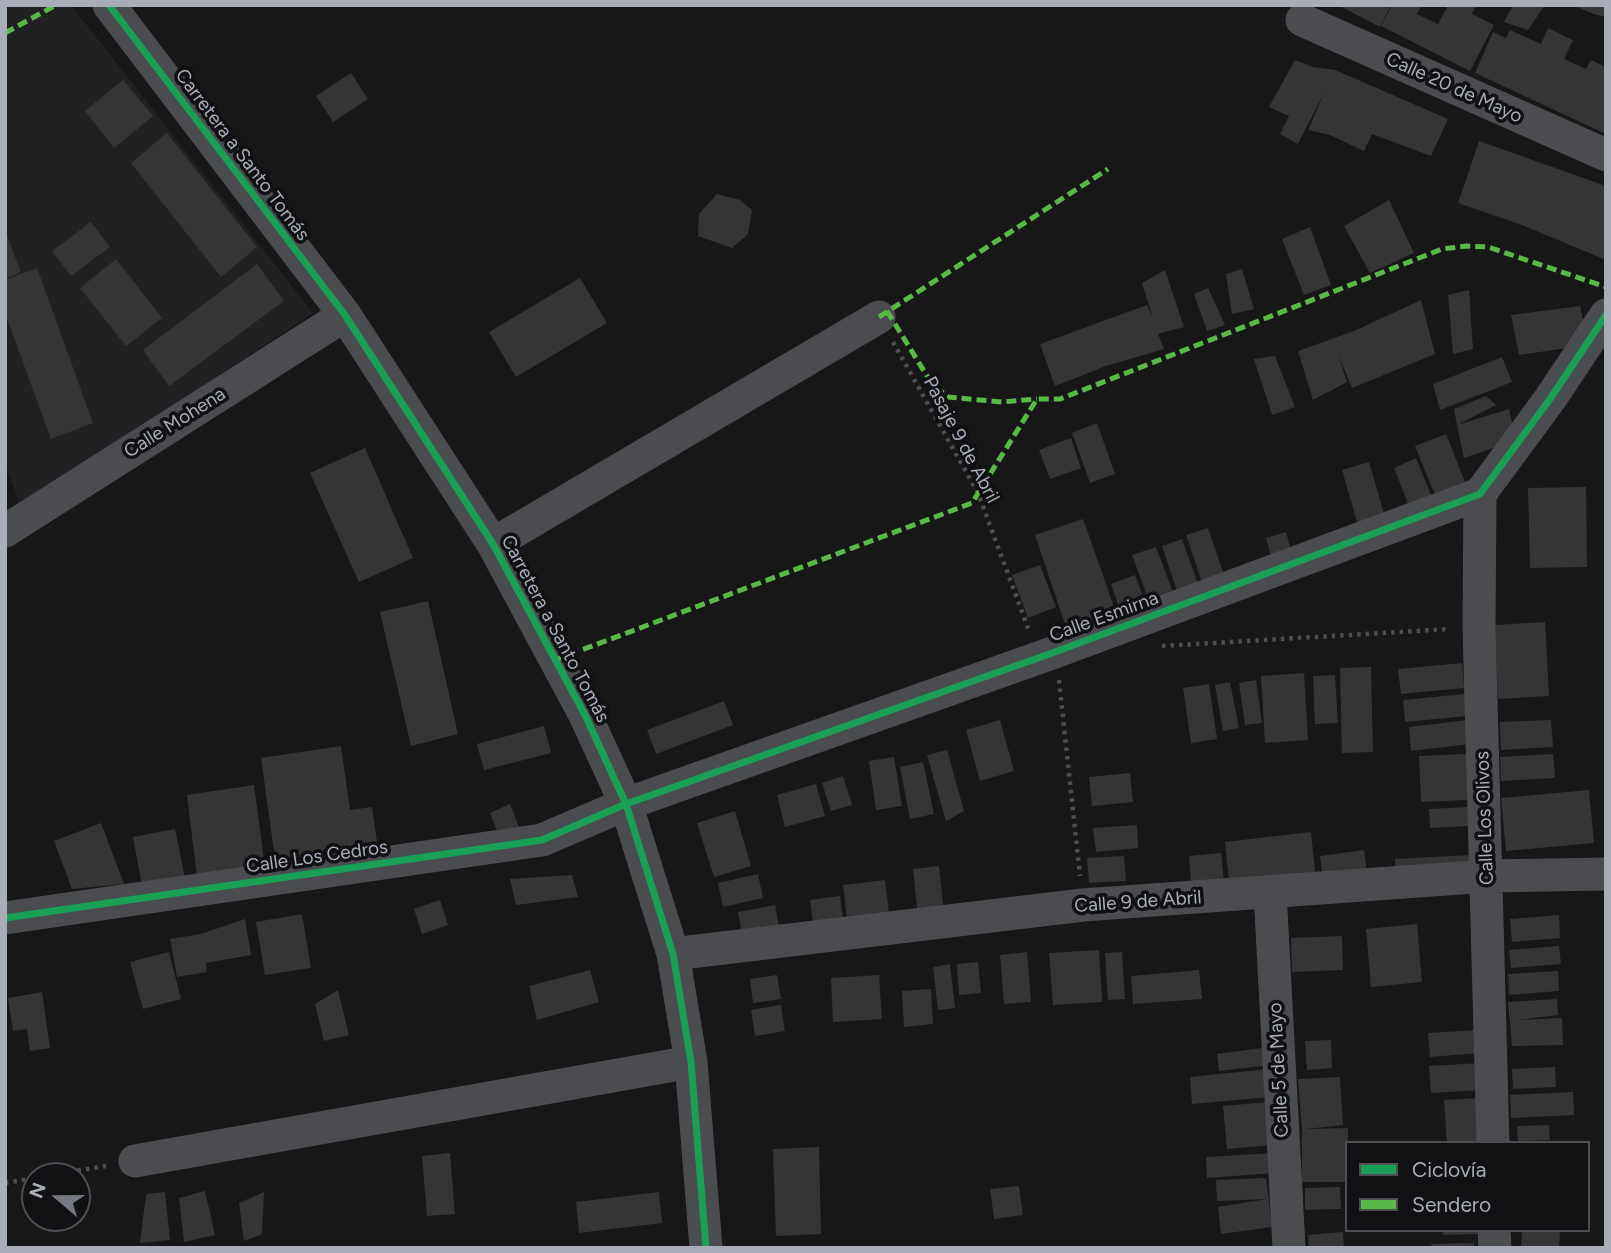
<!DOCTYPE html>
<meta charset="utf-8">
<style>
body{margin:0}
#map{position:relative;width:1611px;height:1253px;overflow:hidden;background:#171717;font-family:Figtree,sans-serif}
canvas{display:block}
.frame{position:absolute;inset:0;border:7px solid #a8adb8;pointer-events:none}
.legend{position:absolute;left:1345px;top:1141px;width:245px;height:91px;box-sizing:border-box;background:#111113;border:2px solid #4d4f55;margin:0;padding:9px 12px;list-style:none;font-size:21px;color:#a8adb8}
.legend li{display:flex;align-items:center;gap:14px;height:35px}
.legend b{width:35px;border:2px solid #4d4f55}
.north{position:absolute;left:21px;top:1162px;width:70px;height:70px;box-sizing:border-box;background:#111113;border:2px solid #4d4f55;border-radius:50%;rotate:290deg;font-size:19px;font-weight:700;line-height:28px;text-align:center;color:#a8adb8}
.north::after{content:'';display:block;margin:auto;width:24px;height:32px;background:#757880;clip-path:polygon(50% 0,100% 100%,50% 72%,0 100%)}
</style>
<div id="map">
<canvas width="1611" height="1253"></canvas>
<div class="frame"></div>
<ul class="legend">
<li><b style="height:9px;background:#1a9f57"></b>Ciclovía</li>
<li><b style="height:9px;background:#58b947"></b>Sendero</li>
</ul>
<div class="north">N</div>
</div>
<script>
const g = document.querySelector('canvas').getContext('2d');
g.lineJoin = 'round';
function fill(path, color) { g.fillStyle = color; g.fill(path, 'evenodd'); }
const shape = rows => new Path2D(rows.map(r => 'M' + r).join(''));
function trace(path, color, width, dash) { g.strokeStyle = color; g.lineWidth = width; g.lineCap = dash ? 'butt' : 'round'; g.setLineDash(dash || []); g.stroke(path); }
function write(font, color, halo, rows, align = 'center') {
  g.font = font + ' Figtree,sans-serif'; g.lineWidth = 7; g.setLineDash([]); g.textBaseline = 'middle'; g.strokeStyle = halo; g.fillStyle = color; for (const [text, x, y, turn = 0] of rows) {
    g.save(); g.translate(x, y); g.rotate((+turn || 0) * Math.PI / 180); g.textAlign = isNaN(turn) ? turn : align; if (halo) g.strokeText(text, 0, 0); g.fillText(text, 0, 0); g.restore();
  }
}
fill(shape([
 [5,5,71,5,313,313,20,506,5,462]
]), '#212123');
fill(shape([
 [1338,5,1391,5,1380,27],
 [1392,5,1422,5,1417,14,1438,24,1448,5,1476,5,1472,14,1494,25,1470,71,1381,26],
 [1513,5,1545,5,1528,30,1504,22],
 [1572,5,1606,5,1606,17,1594,14],
 [1548,28,1573,40,1564,59,1586,69,1591,60,1606,67,1606,134,1475,73,1493,32,1506,38,1510,30,1541,44],
 [1295,60,1313,67,1335,70,1448,119,1431,156,1372,134,1364,151,1330,135,1308,130,1325,91,1298,144,1280,134,1289,116,1269,107],
 [351,73,368,99,333,122,316,96],
 [123,80,153,116,114,148,85,111],
 [167,133,257,247,221,277,131,163],
 [1479,141,1606,186,1606,260,1522,225,1458,203],
 [717,194,740,200,752,210,748,234,732,248,698,236,699,214],
 [1389,200,1414,253,1370,273,1344,226],
 [91,222,110,247,71,276,52,251],
 [1310,227,1331,285,1304,295,1282,239],
 [5,231,21,272,5,279],
 [116,259,162,318,126,346,80,288],
 [257,264,284,301,169,386,143,350],
 [37,268,93,423,51,439,5,313,5,280],
 [1242,269,1254,309,1232,314,1226,274],
 [1165,270,1184,327,1158,334,1164,349,1106,366,1055,386,1040,344,1147,305,1153,318,1142,283],
 [580,278,607,323,516,377,489,332],
 [1208,288,1225,325,1207,331,1194,294],
 [1469,290,1473,349,1453,354,1448,295],
 [1421,300,1435,354,1352,388,1338,354,1347,382,1313,400,1298,351,1354,331],
 [1580,306,1588,345,1519,355,1511,315],
 [1275,356,1295,407,1272,415,1254,359],
 [1502,357,1512,382,1440,410,1433,384],
 [1486,396,1496,405,1457,425,1454,409],
 [1509,409,1516,440,1464,458,1457,425],
 [1097,423,1115,474,1090,483,1072,433],
 [1446,434,1469,492,1439,505,1415,446],
 [1071,438,1081,468,1050,479,1039,450],
 [365,448,413,558,359,582,310,473],
 [1416,458,1436,507,1413,516,1394,468],
 [1369,462,1387,524,1360,532,1342,470],
 [1586,487,1587,567,1530,568,1528,488],
 [1083,519,1118,618,1069,636,1035,535],
 [1208,528,1226,581,1204,588,1186,535],
 [1286,532,1294,562,1274,567,1266,538],
 [1182,539,1199,587,1178,594,1162,546],
 [1156,547,1176,600,1152,609,1132,555],
 [1040,565,1056,607,1028,618,1012,575],
 [1135,575,1148,610,1123,619,1111,584],
 [428,601,458,734,411,746,380,612],
 [1545,622,1549,696,1498,699,1495,625],
 [1462,663,1464,688,1401,694,1398,669],
 [1371,667,1373,752,1342,753,1340,668],
 [1304,673,1308,740,1265,743,1261,676],
 [1335,675,1338,723,1315,724,1313,676],
 [1256,680,1262,723,1245,725,1239,683],
 [1230,682,1239,728,1223,731,1215,685],
 [1209,684,1217,739,1191,743,1183,688],
 [1465,694,1467,716,1405,722,1403,700],
 [724,701,733,725,656,754,647,730],
 [1000,720,1014,771,980,781,966,730],
 [1468,720,1470,744,1411,751,1409,727],
 [1551,720,1553,747,1501,750,1500,722],
 [544,726,551,753,484,770,477,744],
 [341,746,350,810,372,807,379,856,351,861,349,848,275,859,261,758],
 [947,750,964,811,946,821,927,755],
 [1467,754,1468,800,1421,802,1419,756],
 [1553,754,1555,778,1501,781,1500,757],
 [894,757,902,806,876,810,869,761],
 [923,762,934,814,910,819,900,767],
 [1130,773,1133,802,1092,806,1089,777],
 [843,776,852,805,831,811,822,783],
 [816,784,825,816,785,827,777,795],
 [254,785,265,867,197,877,187,795],
 [1589,790,1594,843,1506,851,1501,798],
 [510,804,519,827,499,836,490,813],
 [1468,807,1469,826,1430,828,1429,809],
 [735,811,751,866,714,877,697,823],
 [101,823,124,884,72,889,54,841],
 [1137,825,1138,848,1096,852,1093,828],
 [175,829,186,883,143,891,133,837],
 [1311,832,1318,901,1232,911,1225,842],
 [1364,850,1369,890,1325,896,1320,856],
 [1221,853,1226,904,1193,907,1189,856],
 [1471,855,1472,886,1397,890,1395,859],
 [1124,856,1126,881,1089,883,1087,858],
 [939,866,945,925,919,927,913,869],
 [758,874,763,898,723,907,718,883],
 [572,875,578,897,516,905,510,879],
 [885,880,891,930,849,935,843,885],
 [840,896,845,934,815,938,810,900],
 [440,900,448,925,422,934,414,909],
 [775,905,780,933,743,940,738,912],
 [302,914,311,968,265,975,256,922],
 [1559,915,1560,938,1512,942,1510,919],
 [245,919,251,955,206,963,207,972,177,977,170,939,201,934],
 [1417,924,1422,982,1371,987,1366,929],
 [1342,936,1343,970,1292,972,1291,938],
 [1559,946,1561,964,1511,968,1509,950],
 [1099,950,1102,1002,1053,1005,1049,953],
 [169,952,181,999,143,1009,130,962],
 [1027,952,1031,1002,1004,1004,1000,955],
 [1122,952,1125,999,1108,1000,1105,953],
 [978,962,981,993,959,995,957,964],
 [950,964,955,1008,938,1010,933,967],
 [590,970,599,1002,537,1020,529,986],
 [1199,970,1202,999,1133,1004,1131,976],
 [1558,971,1559,991,1509,995,1508,974],
 [777,975,781,999,753,1003,750,979],
 [879,975,882,1019,833,1022,831,978],
 [931,989,933,1024,904,1027,902,991],
 [338,990,349,1035,324,1041,315,1004],
 [42,992,50,1048,30,1051,27,1029,13,1031,8,998],
 [1557,999,1558,1015,1517,1020,1562,1018,1563,1045,1512,1046,1508,1002],
 [781,1005,785,1031,755,1036,751,1010],
 [1478,1030,1480,1053,1430,1057,1428,1033],
 [1331,1040,1332,1068,1307,1070,1305,1041],
 [1269,1047,1271,1065,1219,1071,1217,1054],
 [1480,1063,1482,1090,1431,1093,1429,1066],
 [1555,1067,1556,1087,1513,1089,1512,1069],
 [1268,1069,1271,1097,1192,1104,1190,1077],
 [1340,1077,1343,1125,1306,1129,1348,1128,1347,1182,1302,1182,1302,1129,1298,1079],
 [1573,1092,1574,1115,1511,1118,1510,1095],
 [1479,1098,1481,1143,1447,1143,1444,1100],
 [1269,1102,1273,1145,1227,1149,1223,1106],
 [1549,1125,1550,1140,1518,1141,1517,1126],
 [819,1147,821,1234,776,1236,773,1149],
 [450,1153,455,1214,427,1216,422,1156],
 [1274,1153,1275,1173,1207,1178,1206,1157],
 [1266,1178,1272,1227,1221,1234,1218,1207,1267,1199,1217,1201,1216,1180],
 [1019,1186,1023,1215,994,1219,990,1189],
 [1340,1187,1341,1209,1305,1210,1305,1188],
 [205,1191,215,1235,184,1242,179,1198],
 [165,1192,170,1240,140,1243,146,1194],
 [264,1192,262,1234,244,1241,239,1203],
 [659,1192,662,1223,579,1233,576,1202],
 [1443,1230,1477,1230,1478,1234,1443,1235],
 [1522,1230,1560,1230,1559,1248,1521,1248],
 [1343,1232,1344,1248,1309,1248,1308,1235],
 [1474,1243,1474,1248,1432,1248,1431,1244]
]), '#353536');
trace(shape([
 [893,342,978,493,1029,631],
 [1162,646,1450,629],
 [1059,680,1080,876],
 [44,1176,106,1166],
 [5,1183,35,1178]
]), '#4d4e52', 4.5, [3.5, 5]);
trace(shape([
 [109,5,345,315,493,544,585,715,626,804,673,954,691,1062,706,1248],
 [1302,20,1606,155],
 [1480,494,1479,627,1493,1143],
 [5,531,345,315],
 [493,544,879,317],
 [1270,892,1289,1248],
 [5,918,542,840,626,804,1055,652,1480,494,1550,399,1606,315],
 [673,954,1083,905,1488,876,1606,874],
 [135,1161,691,1062],
 [1494,1230,1495,1248]
]), '#4b4c50', 33);
trace(shape([
 [5,33,56,5],
 [887,311,932,384,948,397,1002,402,1037,399],
 [879,317,1108,169],
 [555,660,972,503,1037,399,1060,399,1442,249,1467,246,1488,247,1606,287]
]), '#58b947', 5, [10, 5]);
trace(shape([
 [109,5,345,315,493,544,585,715,626,804,673,954,691,1062,706,1248],
 [5,918,542,840,626,804,1055,652,1480,494,1550,399,1606,315]
]), '#1a9f57', 7);
write('19px', '#a8adb8', '#111113', [
 ["Calle 20 de Mayo",1454,88,24],
 ["Carretera a Santo Tomás",242,155,53],
 ["Calle Mohena",175,423,-32],
 ["Pasaje 9 de Abril",961,440,62],
 ["Calle Esmirna",1104,617,-20],
 ["Carretera a Santo Tomás",555,629,62],
 ["Calle Los Olivos",1485,818,-92],
 ["Calle Los Cedros",317,857,-8],
 ["Calle 9 de Abril",1138,902,-4],
 ["Calle 5 de Mayo",1279,1070,-93]
]);
</script>
